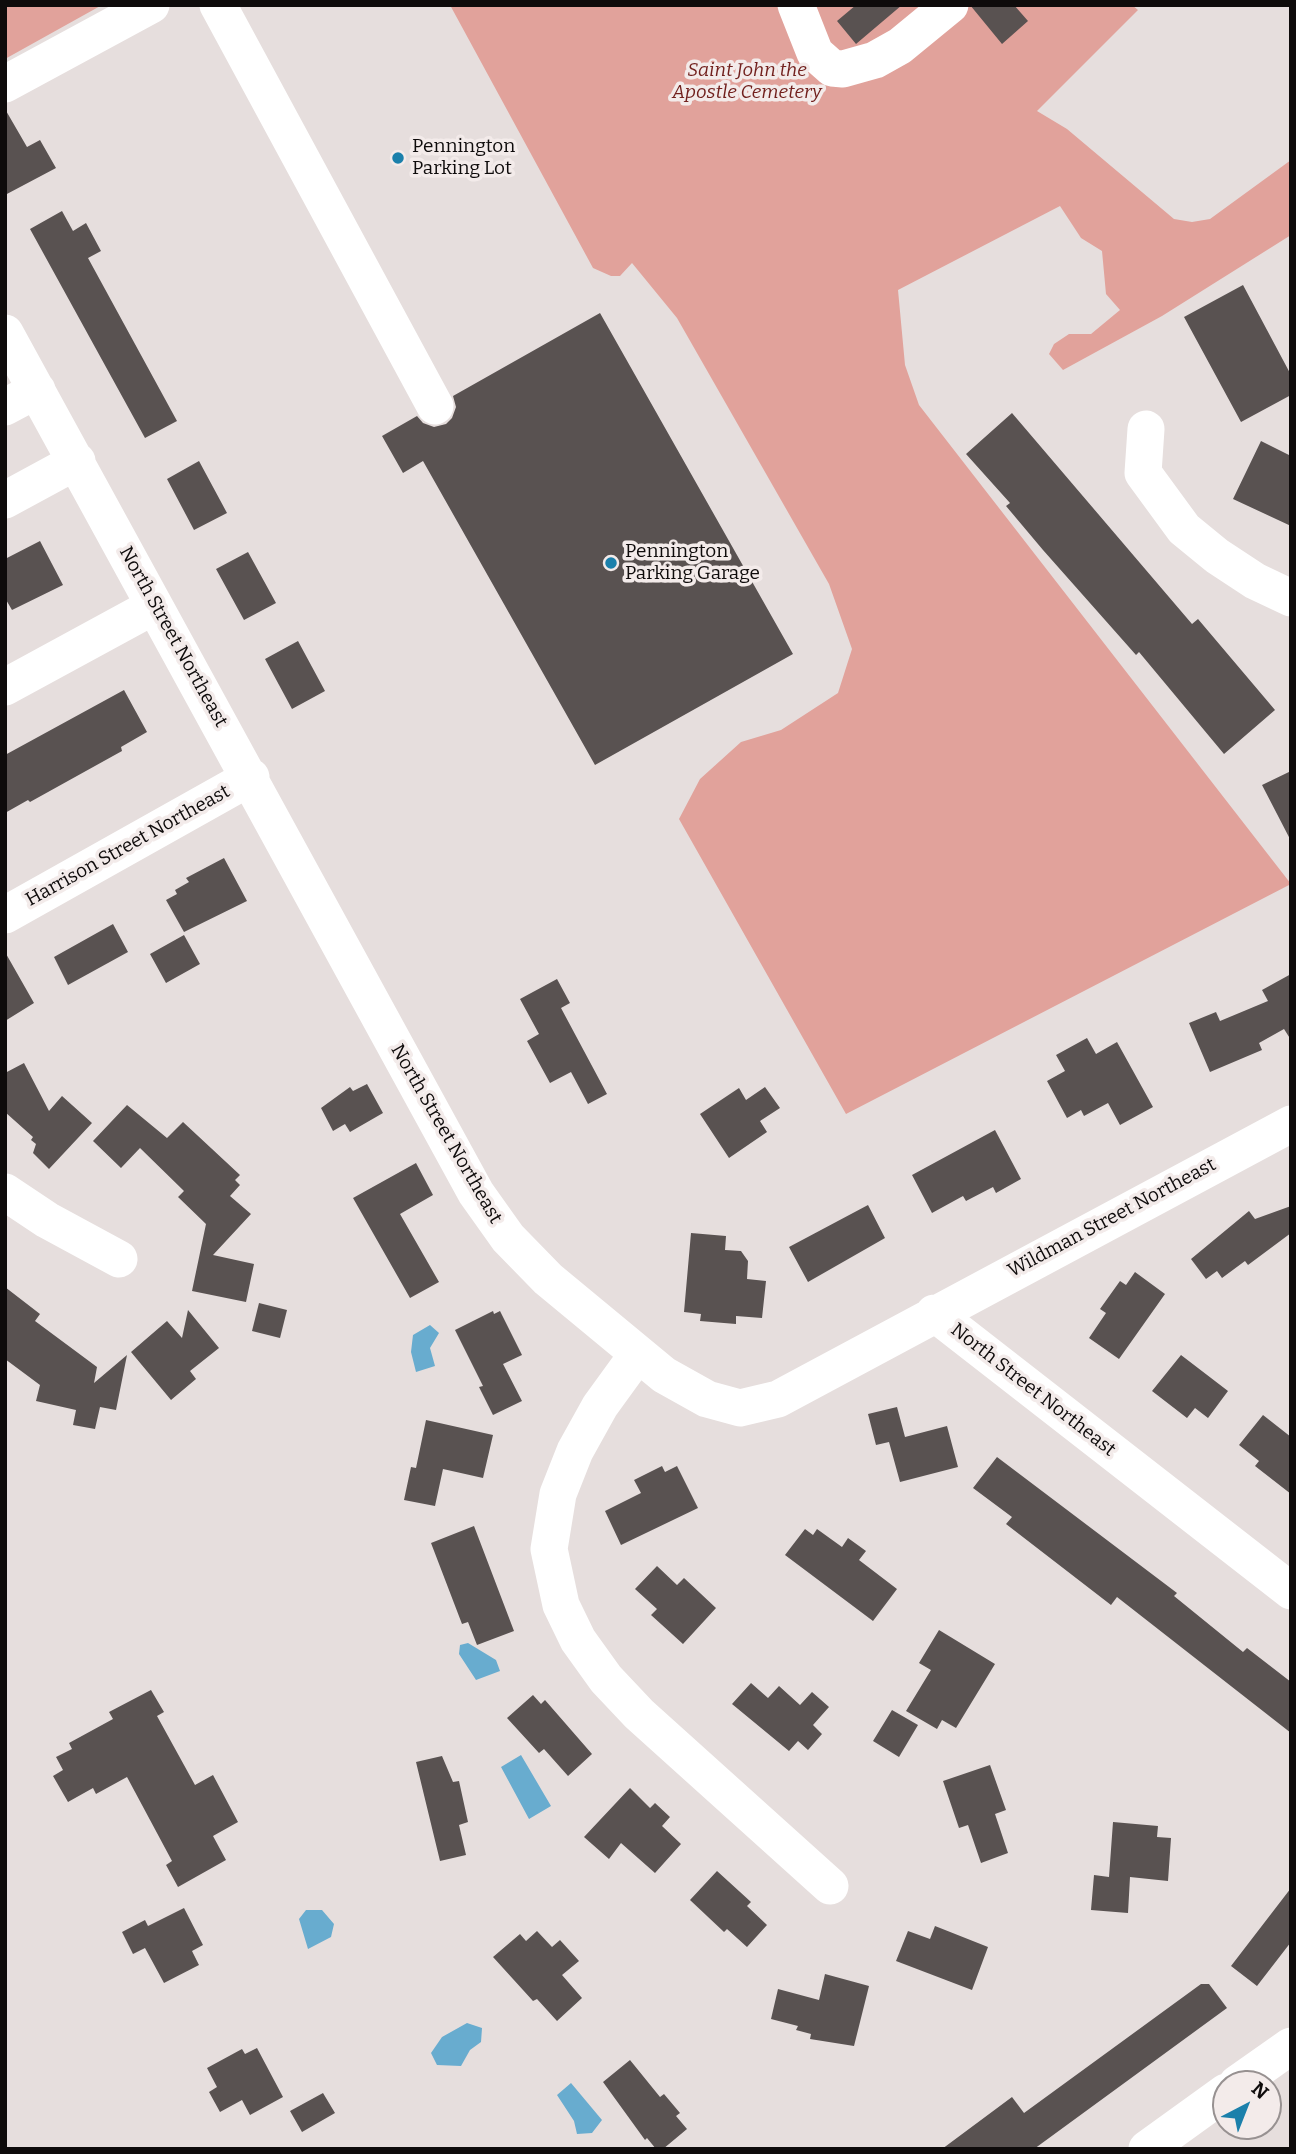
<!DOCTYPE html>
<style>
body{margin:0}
#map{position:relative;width:1296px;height:2154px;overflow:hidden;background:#e6dedd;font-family:Bitter,serif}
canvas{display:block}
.frame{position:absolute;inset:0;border:7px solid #0e0b0b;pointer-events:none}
.north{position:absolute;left:1212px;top:2070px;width:70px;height:70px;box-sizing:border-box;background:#f3ebea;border:2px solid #979191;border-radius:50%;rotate:42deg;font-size:19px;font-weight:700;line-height:28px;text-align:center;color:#0e0b0b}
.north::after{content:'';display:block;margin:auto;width:24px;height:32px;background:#1b80ab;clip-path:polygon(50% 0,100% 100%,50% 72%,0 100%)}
</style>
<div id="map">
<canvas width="1296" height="2154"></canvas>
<div class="frame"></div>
<div class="north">N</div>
</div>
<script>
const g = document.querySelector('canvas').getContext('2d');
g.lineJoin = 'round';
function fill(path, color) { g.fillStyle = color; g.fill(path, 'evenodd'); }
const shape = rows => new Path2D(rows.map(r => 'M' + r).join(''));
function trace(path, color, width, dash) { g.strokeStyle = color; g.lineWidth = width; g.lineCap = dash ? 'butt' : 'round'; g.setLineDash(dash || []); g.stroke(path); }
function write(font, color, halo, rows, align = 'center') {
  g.font = font + ' Bitter,serif'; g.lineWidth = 7; g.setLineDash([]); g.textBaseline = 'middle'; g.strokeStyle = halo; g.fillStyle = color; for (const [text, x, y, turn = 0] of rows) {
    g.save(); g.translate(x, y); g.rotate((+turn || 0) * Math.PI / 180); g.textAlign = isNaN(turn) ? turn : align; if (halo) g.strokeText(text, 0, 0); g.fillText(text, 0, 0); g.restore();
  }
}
fill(shape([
 [5,5,102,5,5,59],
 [450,5,1132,5,1138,10,1037,111,1067,129,1174,219,1192,222,1210,219,1291,160,1291,235,1162,316,1063,370,1049,354,1054,344,1069,334,1091,334,1120,310,1106,294,1102,251,1081,238,1060,206,898,290,905,365,919,405,1291,884,846,1114,679,819,700,779,741,742,781,730,838,693,852,649,829,584,677,318,632,263,620,276,611,276,593,268]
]), '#e1a29b');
fill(shape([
 [430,1325,439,1333,430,1348,435,1366,416,1372,411,1352,413,1335],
 [468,1643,496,1660,500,1671,476,1680,459,1654,460,1645],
 [521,1755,551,1806,529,1819,501,1767],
 [306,1910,322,1910,334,1924,331,1937,308,1949,299,1919],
 [467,2023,482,2028,481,2042,470,2050,461,2066,437,2065,431,2053,442,2037],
 [571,2083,602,2120,592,2133,577,2134,574,2121,557,2095]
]), '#68accf');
fill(shape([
 [856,5,902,5,856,44,837,21],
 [970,5,1014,5,1028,21,1002,44],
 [5,109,27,147,40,140,56,168,5,195],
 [62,211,73,231,86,223,101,251,88,258,177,421,145,438,30,229],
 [1243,285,1291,375,1291,395,1241,422,1184,317],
 [600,313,793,654,595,765,423,461,403,473,382,436,417,416,423,423,434,427,446,424,452,418,456,407,453,396],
 [1012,413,1192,624,1198,619,1275,710,1224,754,1139,652,1136,655,1043,550,1006,506,1010,503,966,454],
 [1261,441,1291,456,1291,526,1233,499],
 [199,461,227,513,194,530,167,479],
 [40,541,63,585,12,610,5,598,5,559],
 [248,552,276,603,244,620,216,569],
 [298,641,325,691,292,709,265,659],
 [124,690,147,732,121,747,122,751,30,802,28,800,5,813,5,755],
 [1291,771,1291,841,1262,785],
 [224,858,247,901,184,932,166,900,177,894,175,890,189,882,186,878],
 [113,924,128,952,68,985,54,957],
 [184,935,200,964,166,983,150,954],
 [5,952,34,1003,5,1021],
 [1291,974,1291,1040,1284,1029,1259,1043,1262,1050,1210,1072,1189,1023,1216,1012,1220,1021,1268,1001,1262,990],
 [557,979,570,1003,561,1008,607,1094,588,1104,571,1072,550,1083,527,1041,539,1034,520,999],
 [1087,1038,1096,1054,1117,1042,1153,1107,1120,1125,1108,1103,1084,1116,1081,1110,1067,1118,1047,1081,1065,1071,1056,1055],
 [24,1063,49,1111,62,1096,92,1123,49,1169,33,1153,36,1144,31,1140,33,1137,5,1112,5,1073],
 [367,1084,383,1113,350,1132,345,1124,333,1131,321,1108,350,1087,353,1091],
 [765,1087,780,1108,760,1121,767,1132,729,1158,700,1114,739,1088,746,1100],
 [127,1105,167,1138,183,1122,240,1175,235,1180,240,1185,230,1196,251,1214,213,1255,254,1264,246,1302,192,1291,206,1224,178,1197,184,1191,140,1148,121,1168,93,1141],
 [995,1130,1021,1179,996,1193,993,1187,966,1201,963,1196,932,1213,912,1175],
 [416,1163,433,1195,400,1214,439,1282,410,1298,353,1198],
 [868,1205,885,1238,808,1282,789,1247],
 [1291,1206,1291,1233,1248,1265,1245,1261,1222,1278,1217,1271,1206,1279,1191,1259,1249,1211,1255,1219],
 [691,1233,726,1236,725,1250,741,1251,748,1261,747,1279,766,1281,762,1318,736,1316,736,1324,700,1321,701,1314,684,1312],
 [1135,1272,1165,1294,1119,1359,1089,1338,1106,1313,1100,1309,1120,1281,1126,1285],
 [5,1287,40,1314,35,1321,97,1367,94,1383,127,1355,116,1410,100,1407,95,1429,73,1425,76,1410,36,1401,40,1385,5,1359],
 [259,1303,287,1310,280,1338,252,1331],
 [188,1310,219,1348,190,1371,196,1379,171,1400,131,1352,167,1321,182,1338],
 [493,1311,494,1314,500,1311,522,1355,503,1364,522,1401,493,1415,479,1387,483,1386,455,1330],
 [1181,1355,1228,1391,1208,1418,1195,1408,1187,1418,1152,1391],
 [897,1407,905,1437,947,1426,958,1467,900,1482,889,1442,876,1445,868,1414],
 [1263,1415,1291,1437,1291,1494,1255,1466,1259,1461,1239,1445],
 [426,1420,493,1435,483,1478,443,1469,435,1506,404,1500,411,1467,416,1468],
 [997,1457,1177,1593,1174,1596,1243,1652,1247,1648,1291,1682,1291,1733,1117,1597,1111,1605,1006,1524,1012,1517,973,1488],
 [662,1466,665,1472,677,1466,698,1508,621,1545,605,1511,641,1493,634,1480],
 [474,1526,514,1631,477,1645,468,1622,462,1624,431,1543],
 [805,1529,813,1535,817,1529,842,1547,848,1538,866,1551,859,1560,897,1589,873,1621,785,1555],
 [657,1566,677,1585,684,1578,716,1608,683,1644,651,1615,657,1609,635,1589],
 [939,1630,995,1664,956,1728,942,1720,937,1729,906,1711,931,1670,919,1663],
 [751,1683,768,1698,779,1686,800,1705,812,1692,829,1707,813,1725,822,1734,808,1750,798,1741,789,1751,732,1704],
 [151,1690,164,1712,157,1716,195,1785,213,1775,238,1822,213,1836,226,1860,178,1887,166,1865,172,1861,127,1777,96,1794,93,1788,68,1802,53,1776,63,1770,56,1757,72,1749,69,1743,113,1719,109,1712],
 [533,1695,541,1704,545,1700,592,1754,568,1776,544,1749,539,1753,507,1718],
 [892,1710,918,1725,899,1757,873,1741],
 [442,1756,453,1782,459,1781,468,1822,459,1825,466,1855,440,1861,416,1762],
 [990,1765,1006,1810,995,1814,1008,1853,981,1863,968,1825,959,1828,943,1781],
 [630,1788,650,1808,655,1803,670,1817,662,1826,681,1844,655,1873,621,1843,609,1859,584,1837],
 [1113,1822,1158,1826,1157,1837,1171,1838,1168,1881,1130,1877,1128,1913,1091,1910,1094,1875,1109,1877],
 [717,1871,751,1902,747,1906,767,1925,747,1947,727,1929,724,1932,690,1900],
 [1291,1888,1291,1942,1257,1986,1231,1966],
 [184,1908,203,1945,192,1951,199,1965,164,1983,145,1948,133,1954,122,1932,145,1920,148,1926],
 [935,1926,988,1947,972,1990,896,1961,908,1931,930,1939],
 [537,1931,552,1947,560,1940,579,1961,562,1975,582,1998,557,2021,537,1999,533,2001,493,1957,520,1934,526,1941],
 [825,1974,869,1986,854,2046,810,2039,811,2034,796,2030,798,2026,771,2019,778,1989,819,2000],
 [1201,1984,1209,1984,1227,2008,1034,2149,942,2149,1012,2097,1024,2113],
 [257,2048,283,2097,250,2115,242,2100,220,2112,209,2092,217,2087,207,2068,242,2049,245,2054],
 [630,2060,660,2097,664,2094,680,2113,676,2116,687,2129,663,2149,656,2149,647,2138,645,2140,603,2082],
 [323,2093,335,2113,302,2132,290,2111]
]), '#595251');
trace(shape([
 [218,5,435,406],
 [796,5,815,53,832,68,843,69,875,60,900,46,950,5],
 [5,84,151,5],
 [5,333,476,1193,508,1238,548,1279,664,1375,707,1399,740,1408,778,1399,1291,1124],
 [5,407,37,390],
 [1146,429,1143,473,1184,529,1217,556,1255,581,1291,598],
 [5,500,77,461],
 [5,687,154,606],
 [5,915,251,777],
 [5,1192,47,1220,119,1259],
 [934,1313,1291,1591],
 [637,1355,600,1406,575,1451,558,1494,549,1549,561,1605,578,1640,606,1679,639,1714,830,1886],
 [1237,2084,1291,2046],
 [1147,2149,1226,2092]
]), '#fff', 37);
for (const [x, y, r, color] of [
 [398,158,7,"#1b80ab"],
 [611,563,7,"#1b80ab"]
]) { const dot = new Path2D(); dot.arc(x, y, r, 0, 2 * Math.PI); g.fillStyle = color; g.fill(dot); trace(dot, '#f3ebea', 2.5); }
write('italic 19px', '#711f1c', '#f3ebea', [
 ["Saint John the",747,71],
 ["Apostle Cemetery",747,93]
]);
write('19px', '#0e0b0b', '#f3ebea', [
 ["Pennington",412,147],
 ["Parking Lot",412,169],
 ["Pennington",625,552],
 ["Parking Garage",625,574]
], 'left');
write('19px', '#0e0b0b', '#f3ebea', [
 ["North Street Northeast",173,637,61],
 ["Harrison Street Northeast",128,846,-29],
 ["North Street Northeast",446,1134,60],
 ["Wildman Street Northeast",1112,1218,-28],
 ["North Street Northeast",1033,1390,38]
]);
</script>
